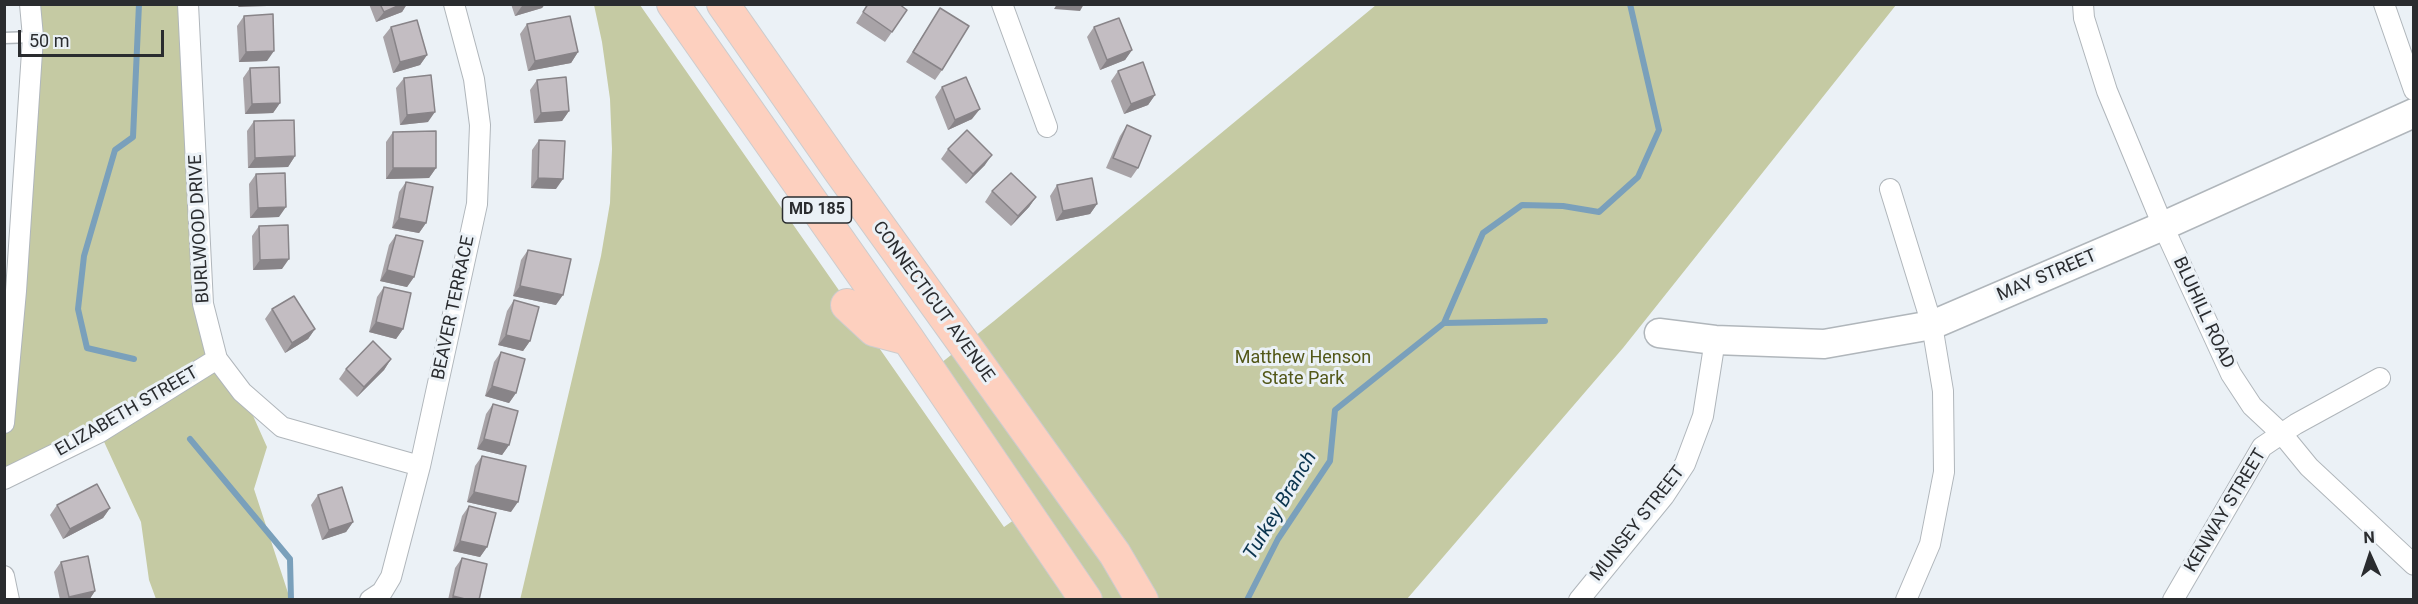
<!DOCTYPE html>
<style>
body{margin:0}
#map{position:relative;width:2418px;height:604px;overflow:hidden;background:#ebf1f6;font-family:Roboto,sans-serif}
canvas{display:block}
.frame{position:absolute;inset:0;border:6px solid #2a2c2f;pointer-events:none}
.north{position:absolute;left:2340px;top:526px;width:60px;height:60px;-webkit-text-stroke:4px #ebf1f6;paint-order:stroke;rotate:357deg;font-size:16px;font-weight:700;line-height:24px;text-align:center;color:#2a2c2f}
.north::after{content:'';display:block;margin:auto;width:21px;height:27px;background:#2a2c2f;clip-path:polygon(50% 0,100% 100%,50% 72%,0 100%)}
.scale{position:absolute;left:18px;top:30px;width:146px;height:27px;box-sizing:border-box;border:3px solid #2a2c2f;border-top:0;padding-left:8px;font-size:18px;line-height:21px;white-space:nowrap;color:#2a2c2f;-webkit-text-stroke:4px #ebf1f6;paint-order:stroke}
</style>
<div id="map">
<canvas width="2418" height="604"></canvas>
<div class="frame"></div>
<div class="north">N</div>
<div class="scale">50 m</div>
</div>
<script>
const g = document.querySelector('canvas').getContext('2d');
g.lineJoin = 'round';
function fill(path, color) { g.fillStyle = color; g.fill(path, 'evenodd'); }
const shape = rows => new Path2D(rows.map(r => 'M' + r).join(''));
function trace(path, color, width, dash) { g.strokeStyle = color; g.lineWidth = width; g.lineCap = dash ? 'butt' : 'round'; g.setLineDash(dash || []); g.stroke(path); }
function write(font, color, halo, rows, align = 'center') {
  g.font = font + ' Roboto,sans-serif'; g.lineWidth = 6; g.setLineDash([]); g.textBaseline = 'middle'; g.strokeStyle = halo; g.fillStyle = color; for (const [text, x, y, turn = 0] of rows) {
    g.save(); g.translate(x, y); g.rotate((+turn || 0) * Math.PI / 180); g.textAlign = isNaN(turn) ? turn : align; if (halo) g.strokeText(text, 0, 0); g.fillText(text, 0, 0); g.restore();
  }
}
fill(shape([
 [30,5,188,5,203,304,267,447,254,489,290,599,156,599,149,580,141,522,100,433,5,479,5,423],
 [594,5,640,5,1004,527,1038,503,941,363,994,321,1376,5,1896,5,1623,348,1407,599,520,600,601,256,610,203,612,149,610,99,602,42]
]), '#c5caa3');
trace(shape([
 [1444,323,1545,321],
 [134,359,87,348,78,309,84,256,115,150,133,137,139,4],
 [190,439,290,559,291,600],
 [1247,600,1278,539,1330,461,1335,410,1444,323,1483,233,1522,205,1563,206,1599,212,1638,177,1659,130,1630,4]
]), '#7aa0bb', 6);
const lane = shape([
 [4,38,33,37]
]);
const street = shape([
 [188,4,203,304,217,359,242,392,282,427,420,466],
 [1002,4,1047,127],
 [2083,4,2084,18,2107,91,2163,226,2231,374,2252,406,2282,434,2309,467,2414,565],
 [2384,4,2414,90],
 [1890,189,1932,325,1943,391,1944,472,1930,544,1906,600],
 [4,423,16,291,33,37,30,4],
 [4,479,100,432,217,359],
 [4,576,9,600],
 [370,600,382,592,391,577,420,466,477,204,480,125,474,79,454,4],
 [1579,600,1664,496,1685,464,1703,416,1715,340],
 [2173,600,2262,447,2296,424,2380,378]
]);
const secondary = shape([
 [1659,333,1715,340,1824,344,1932,325,2163,226,2414,113]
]);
const primary = shape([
 [673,4,908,339,1086,600],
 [723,4,839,170,1115,554,1142,600],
 [847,305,874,330,908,339]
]);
trace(lane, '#b0b6bb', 13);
trace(street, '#b0b6bb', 22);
trace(secondary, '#b0b6bb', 31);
trace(primary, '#cccccd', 34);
trace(lane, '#fff', 10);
trace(street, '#fff', 20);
trace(secondary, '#fff', 28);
trace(primary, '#fdd0bf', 32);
fill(shape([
 [369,4,407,4,402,12,376,22],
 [511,4,545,4,542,8,515,16],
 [868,4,892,32,885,42,856,23],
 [940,8,942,70,935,80,906,62],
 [244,16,267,61,239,62,237,26],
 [527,24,578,52,571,63,528,71,520,34],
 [391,27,427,55,420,65,393,73,383,37],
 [1094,27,1132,50,1125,60,1100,70,1087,37],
 [250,68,280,103,273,113,245,114,243,78],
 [1118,71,1155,95,1148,105,1124,114,1111,81],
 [404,78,428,122,400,125,396,88],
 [537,80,569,111,562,121,534,123,530,90],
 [942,87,972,119,948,130,935,97],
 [254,121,295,156,288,167,248,168,247,131],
 [1127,125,1138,168,1131,178,1106,168,1120,136],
 [393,132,436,168,429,178,386,179,386,142],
 [539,140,556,189,531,188,532,150],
 [948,149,985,165,966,184,941,159],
 [256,174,279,217,250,218,249,184],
 [406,182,426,223,419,233,392,228,399,192],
 [1057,185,1097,204,1090,214,1056,221,1050,196],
 [992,191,1036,197,1029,207,1011,226,985,202],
 [259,226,282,269,253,270,252,236],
 [396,235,414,277,407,287,380,281,389,245],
 [528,250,556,305,513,296,521,260],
 [384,287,403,329,396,339,369,332,377,297],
 [514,300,530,341,523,351,498,345,507,311],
 [272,309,315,329,308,339,285,353,265,319],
 [501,352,516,393,509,403,485,396,494,362],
 [391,359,384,370,357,397,339,379,346,369],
 [493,404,509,445,502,455,477,449,486,414],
 [482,456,511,512,467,502,475,466],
 [318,495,353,522,346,532,322,540,311,505],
 [57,505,110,508,103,518,63,539,50,515],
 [469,506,487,547,480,557,453,551,462,516],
 [462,558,479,600,448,600,455,568],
 [61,562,95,591,89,600,60,600,54,572]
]), '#a8a3a7');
fill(shape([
 [240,4,268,4,267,6,238,7],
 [402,4,407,4,402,12,376,22,384,12],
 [527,4,545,4,542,8,515,16,522,6],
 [1057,4,1084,4,1080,11,1054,9],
 [1132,50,1125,60,1100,70,1107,60],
 [274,51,267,61,239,62,246,52],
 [578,52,571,63,528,71,535,61],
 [427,55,420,65,393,73,400,62],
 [1155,95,1148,105,1124,114,1131,104],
 [280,103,273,113,245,114,252,104],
 [980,109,972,119,948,130,955,120],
 [569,111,562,121,534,123,541,113],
 [435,112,428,122,400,125,407,115],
 [992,155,985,165,966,184,973,174],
 [295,156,288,167,248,168,255,158],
 [393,168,436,168,429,178,386,179],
 [538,178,563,179,556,189,531,188],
 [1036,197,1029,207,1011,226,1018,216],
 [1097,204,1090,214,1056,221,1063,211],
 [286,207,279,217,250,218,258,208],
 [399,218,426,223,419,233,392,228],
 [289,259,282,269,253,270,260,260],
 [387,270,414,277,407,287,380,281],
 [520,286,563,295,556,305,513,296],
 [376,322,403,329,396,339,369,332],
 [315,329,308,339,285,353,292,343],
 [506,335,530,341,523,351,498,345],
 [391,359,384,370,357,397,364,387],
 [492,386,516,393,509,403,485,396],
 [484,439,509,445,502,455,477,449],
 [474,492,518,502,511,512,467,502],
 [110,508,103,518,63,539,70,529],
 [353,522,346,532,322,540,329,530],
 [460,541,487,547,480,557,453,551],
 [95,591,89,600,67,600,69,597],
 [453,596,469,600,451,600]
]), '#888488');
const building = shape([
 [380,4,402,4,384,12,380,4],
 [868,4,899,4,907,10,892,32,863,12,868,4],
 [940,8,969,26,942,70,913,52,940,8],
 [273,14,274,51,246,52,244,16,273,14],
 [570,16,578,52,535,61,527,24,570,16],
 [1119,18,1132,50,1107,60,1094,27,1119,18],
 [417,20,427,55,400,62,391,27,417,20],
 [1143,62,1155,95,1131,104,1118,71,1143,62],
 [279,67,280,103,252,104,250,68,279,67],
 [431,75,435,112,407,115,404,78,431,75],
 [566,77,569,111,541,113,537,80,566,77],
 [966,77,980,109,955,120,942,87,966,77],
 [294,120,295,156,255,158,254,121,294,120],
 [1127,125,1151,136,1138,168,1113,158,1127,125],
 [967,130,992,155,973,174,948,149,967,130],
 [436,131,436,168,393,168,393,132,436,131],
 [539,140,565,141,563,179,538,178,539,140],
 [285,173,286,207,258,208,256,174,285,173],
 [1011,173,1036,197,1018,216,992,191,1011,173],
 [1092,178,1097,204,1063,211,1057,185,1092,178],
 [406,182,433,187,426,223,399,218,406,182],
 [288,225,289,259,260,260,259,226,288,225],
 [396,235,423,241,414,277,387,270,396,235],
 [528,250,571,259,563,295,520,286,528,250],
 [384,287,411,293,403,329,376,322,384,287],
 [294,296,315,329,292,343,272,309,294,296],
 [514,300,539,307,530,341,506,335,514,300],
 [373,341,391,359,364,387,346,369,373,341],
 [501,352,525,359,516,393,492,386,501,352],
 [493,404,518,411,509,445,484,439,493,404],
 [482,456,526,466,518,502,474,492,482,456],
 [97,484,110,508,70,529,57,505,97,484],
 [342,487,353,522,329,530,318,495,342,487],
 [469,506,496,513,487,547,460,541,469,506],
 [88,556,95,591,69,597,61,562,88,556],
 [462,558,487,564,479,600,469,600,453,596,462,558]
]);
fill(building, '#c3bdc2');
trace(building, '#888488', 1.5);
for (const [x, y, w] of [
 [817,210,69]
]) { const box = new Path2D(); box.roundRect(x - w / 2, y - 13, w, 26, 4.5); g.fillStyle = '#ebf1f6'; g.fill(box); trace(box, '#2a2c2f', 1.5); }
write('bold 16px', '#2a2c2f', null, [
 ["MD 185",817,210]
]);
write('18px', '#2a2c2f', '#ebf1f6', [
 ["BURLWOOD DRIVE",200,229,-93],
 ["MAY STREET",2047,276,-23],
 ["CONNECTICUT AVENUE",933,302,54],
 ["BEAVER TERRACE",454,308,-78],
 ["BLUHILL ROAD",2203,313,65],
 ["ELIZABETH STREET",127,412,-30],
 ["KENWAY STREET",2226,511,-59],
 ["MUNSEY STREET",1638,524,-52]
]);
write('18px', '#525718', '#ebf1f6', [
 ["Matthew Henson",1303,358],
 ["State Park",1303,379]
]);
write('italic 20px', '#0a344e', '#ebf1f6', [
 ["Turkey Branch",1281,506,-59]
]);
</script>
